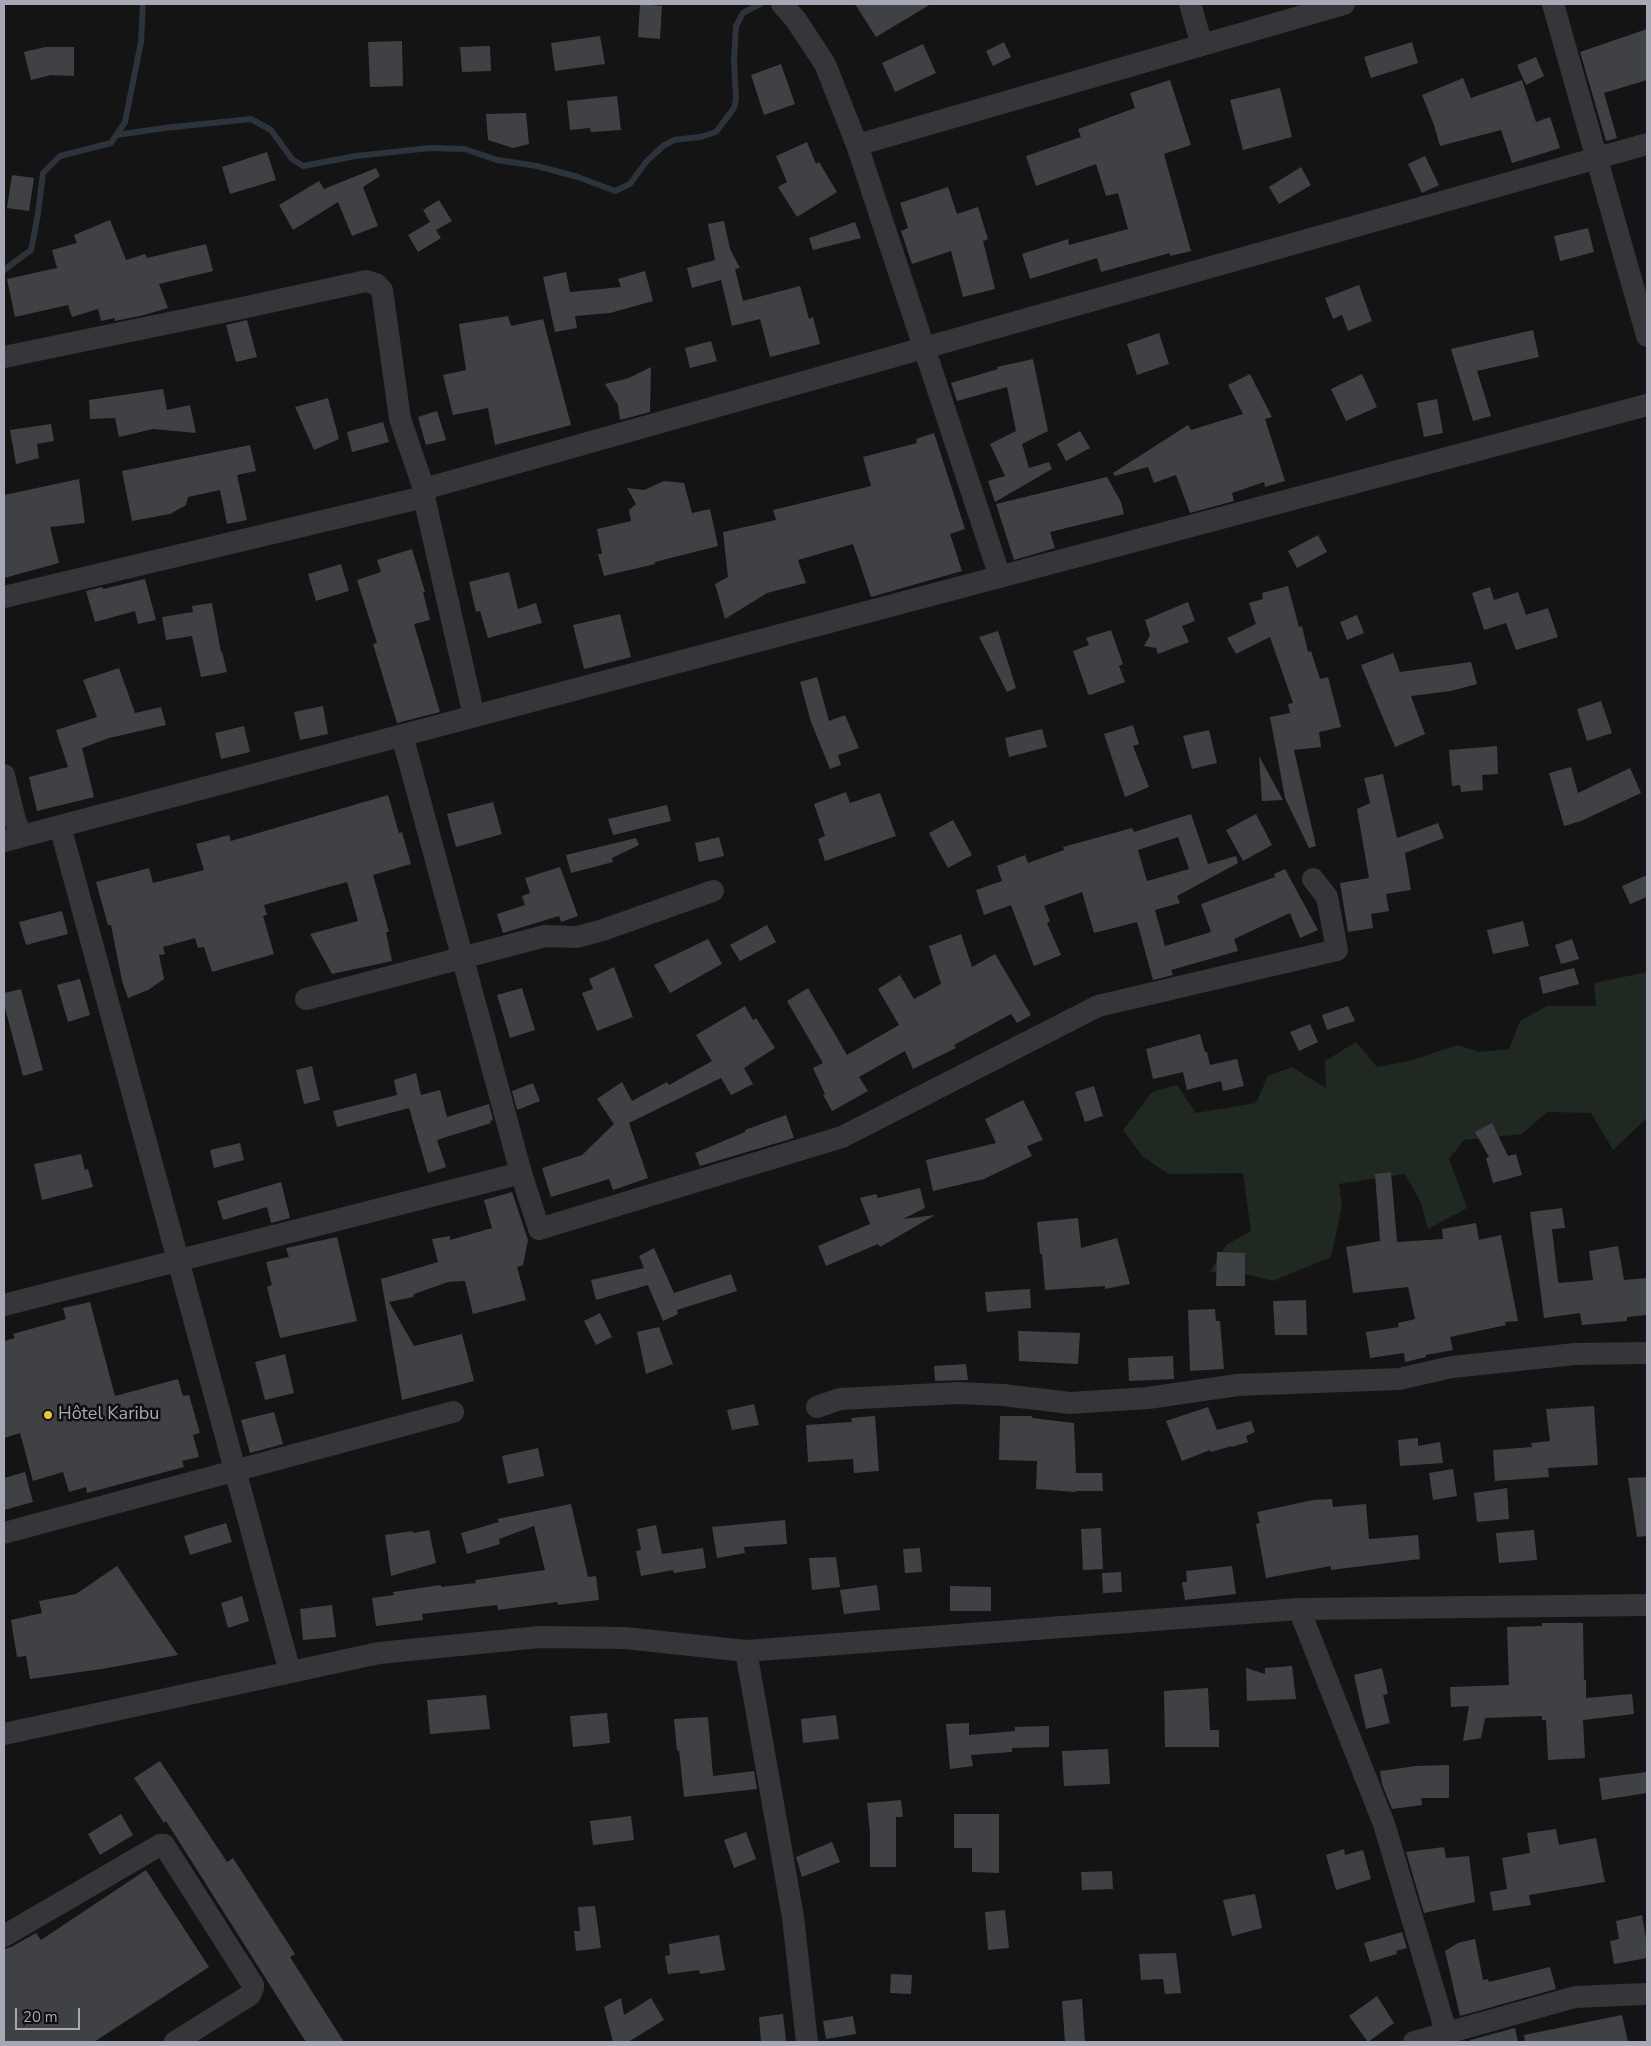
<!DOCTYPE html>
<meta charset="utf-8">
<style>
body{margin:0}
#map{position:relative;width:1651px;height:2046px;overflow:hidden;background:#141415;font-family:"Nunito Sans",sans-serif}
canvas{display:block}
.frame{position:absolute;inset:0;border:5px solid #a6a9b5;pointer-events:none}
.scale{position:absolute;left:15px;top:2008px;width:65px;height:22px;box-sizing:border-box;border:2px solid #a6a9b5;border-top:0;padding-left:6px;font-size:15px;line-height:18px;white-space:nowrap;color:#a6a9b5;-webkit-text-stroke:4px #0f0f10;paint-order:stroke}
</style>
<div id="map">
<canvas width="1651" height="2046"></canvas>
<div class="frame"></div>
<div class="scale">20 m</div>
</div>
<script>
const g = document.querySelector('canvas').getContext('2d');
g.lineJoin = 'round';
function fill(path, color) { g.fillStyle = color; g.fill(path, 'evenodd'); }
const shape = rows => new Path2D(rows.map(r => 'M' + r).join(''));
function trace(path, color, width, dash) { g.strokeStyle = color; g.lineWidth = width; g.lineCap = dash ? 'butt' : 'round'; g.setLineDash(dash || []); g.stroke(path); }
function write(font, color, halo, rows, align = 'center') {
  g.font = font + ' "Nunito Sans",sans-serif'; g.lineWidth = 5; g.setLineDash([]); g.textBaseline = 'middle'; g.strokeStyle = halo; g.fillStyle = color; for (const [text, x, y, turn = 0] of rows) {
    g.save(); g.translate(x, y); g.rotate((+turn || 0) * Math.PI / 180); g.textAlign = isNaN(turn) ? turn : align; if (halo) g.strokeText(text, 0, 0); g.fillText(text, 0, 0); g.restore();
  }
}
fill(shape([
 [1647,972,1647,1118,1613,1150,1591,1113,1547,1112,1522,1134,1464,1140,1449,1159,1467,1208,1428,1229,1421,1203,1405,1174,1339,1184,1342,1206,1331,1257,1273,1281,1250,1275,1210,1272,1226,1245,1251,1231,1243,1173,1168,1174,1142,1156,1123,1130,1152,1092,1177,1085,1196,1113,1256,1103,1268,1076,1292,1067,1326,1088,1325,1061,1356,1042,1377,1067,1413,1060,1457,1045,1480,1052,1509,1049,1520,1021,1547,1006,1596,1006,1594,983]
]), '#202822');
trace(shape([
 [117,135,164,128,251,119,271,130,292,159,303,166,356,156,430,148,465,149,497,160,537,166,578,177,615,191,630,184,646,162,663,146,674,140,700,137,716,132,734,108,736,99,734,60,736,26,743,13,760,4],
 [4,270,31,250,38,214,43,173,60,156,111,143,125,122,141,42,143,4]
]), '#2c333b', 6);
fill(shape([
 [640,4,662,6,660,39,638,37],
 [855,4,931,4,876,37],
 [1647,29,1647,80,1604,93,1617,138,1606,141,1580,52],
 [600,36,605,64,555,71,551,43],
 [402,41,403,86,370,87,368,42],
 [1004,42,1011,57,993,66,986,51],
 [1412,42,1418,63,1371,78,1364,57],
 [923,44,936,73,895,92,882,63],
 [490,46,491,71,462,72,460,47],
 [45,47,74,47,74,76,51,75,31,80,24,52],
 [1536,57,1544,76,1526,85,1517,65],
 [781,64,795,104,764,115,751,75],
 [1463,78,1471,98,1522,80,1536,122,1550,117,1560,148,1512,163,1501,130,1440,146,1434,125,1422,95],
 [1170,80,1191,145,1164,154,1191,251,1170,256,1170,253,1101,272,1097,258,1030,279,1022,254,1068,239,1069,245,1128,229,1118,193,1106,196,1096,164,1036,186,1026,156,1081,137,1078,129,1135,108,1130,93],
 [1280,88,1292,137,1243,150,1230,100],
 [617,96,621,130,591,132,590,128,570,130,567,101],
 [526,113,529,144,513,148,488,140,486,114],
 [807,142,816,164,819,162,837,192,797,217,778,187,787,182,776,156],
 [267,152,276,180,230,194,222,167],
 [1425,156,1439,185,1422,193,1408,164],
 [1301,167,1311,185,1279,204,1269,187],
 [376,168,380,176,363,187,378,226,352,236,338,202,293,230,279,205,319,181,324,189],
 [12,175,34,178,29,211,7,208],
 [948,187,957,214,978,207,988,239,983,241,995,289,963,297,951,251,912,264,901,231,908,228,900,203],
 [439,200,452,221,436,230,441,238,418,252,408,235,430,222,423,210],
 [110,220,126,260,145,254,147,258,206,244,213,271,159,284,168,308,144,315,115,321,115,318,101,321,98,309,72,317,68,305,15,317,7,279,57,268,52,250,77,243,74,235],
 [724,221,730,249,740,268,735,269,743,301,800,286,809,319,813,317,820,344,770,357,760,319,732,326,721,280,692,288,687,268,715,260,708,224],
 [855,222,861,238,813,250,809,238],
 [1588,228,1594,252,1560,261,1554,236],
 [645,271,653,301,610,313,575,316,577,328,555,332,543,277,566,272,570,292,621,287,618,279],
 [1359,285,1372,321,1348,331,1342,315,1333,319,1325,298],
 [508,316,511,326,543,319,571,425,495,445,488,408,453,415,443,375,466,370,459,324],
 [247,320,257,357,236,362,226,325],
 [1533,330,1539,357,1477,371,1491,416,1473,421,1451,349],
 [1159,333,1169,364,1137,375,1127,344],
 [711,341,717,361,690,368,685,348],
 [1033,359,1048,431,1022,444,1029,468,1049,462,1052,469,995,502,988,481,1005,476,990,444,1016,431,1007,387,957,401,951,383,998,369,997,367],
 [651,367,650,412,620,420,618,405,605,384,629,378],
 [1250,374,1272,417,1265,419,1285,481,1265,487,1264,482,1232,493,1234,501,1190,513,1176,475,1154,483,1148,467,1115,476,1113,473,1188,425,1191,430,1243,414,1228,385],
 [1362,374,1377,407,1346,421,1331,389],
 [163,389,167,410,190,405,196,433,153,429,119,437,115,418,90,419,89,400],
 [328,398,339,439,314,450,295,407],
 [1437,399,1443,433,1424,437,1417,403],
 [437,411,446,440,426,445,418,417],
 [383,422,389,442,352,452,347,432],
 [51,424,54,441,37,444,39,458,16,464,10,430],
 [1080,431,1090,448,1066,461,1057,444],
 [934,433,965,529,950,534,962,571,871,597,853,544,798,560,806,583,767,593,725,619,715,584,728,577,723,532,776,520,773,510,871,486,863,457,917,443,916,439],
 [250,445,256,471,237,475,247,520,227,524,220,490,188,497,186,505,170,514,132,521,122,471],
 [1107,477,1121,502,1124,514,1050,532,1055,548,1014,560,996,504],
 [79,479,85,523,50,527,59,563,4,578,4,495],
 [664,481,684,483,692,513,710,509,718,546,655,562,655,564,604,576,598,554,602,554,597,529,631,521,629,510,636,504,627,488,644,490],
 [1318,535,1327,552,1297,568,1288,551],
 [412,549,425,592,423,592,430,620,414,624,440,712,397,723,373,644,377,643,357,580,381,572,377,560],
 [341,564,349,591,316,601,308,574],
 [509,572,518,609,536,603,542,623,488,638,480,611,476,612,469,582],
 [145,579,156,620,138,624,135,611,95,622,86,591,102,587,103,589],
 [1288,586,1299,627,1302,626,1308,652,1311,651,1320,679,1328,677,1341,727,1319,732,1321,747,1294,750,1316,846,1309,848,1285,798,1270,717,1290,713,1288,704,1293,703,1270,637,1236,654,1227,638,1256,624,1249,603,1263,599,1262,593],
 [1490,587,1494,600,1518,592,1526,615,1548,608,1558,637,1516,650,1506,623,1484,630,1472,593],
 [1188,602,1195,621,1182,626,1189,642,1158,654,1156,648,1144,646,1150,635,1145,620],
 [212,603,221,652,222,652,227,672,201,677,192,636,166,640,162,617,193,612,192,606],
 [620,614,631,657,584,669,573,625],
 [1357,615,1364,633,1347,640,1340,622],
 [1111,630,1123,664,1119,666,1125,682,1090,695,1088,694,1073,651,1089,645,1086,638],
 [998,631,1016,688,1007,692,979,637],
 [1393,653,1400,672,1471,662,1477,684,1451,691,1411,696,1425,734,1395,747,1361,665],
 [119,668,135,713,161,707,166,725,109,738,82,748,94,797,37,811,29,777,68,767,56,730,97,717,83,680],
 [817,677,829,721,845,715,859,748,838,755,841,765,830,769,811,722,800,682],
 [1601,701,1612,733,1587,741,1577,709],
 [323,706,328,734,300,740,294,712],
 [1133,725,1139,744,1133,746,1149,787,1125,797,1104,734],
 [244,726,250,752,221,759,215,733],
 [1042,729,1047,747,1009,757,1005,738],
 [1209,730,1217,763,1192,769,1183,736],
 [1497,746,1498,774,1482,775,1483,790,1461,792,1460,785,1452,786,1449,750],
 [1259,756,1283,800,1262,801],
 [1571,767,1578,793,1630,768,1641,793,1581,821,1564,826,1549,773],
 [1383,774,1397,838,1438,823,1444,838,1405,853,1411,890,1386,894,1389,911,1371,914,1373,928,1348,932,1340,883,1369,878,1357,809,1370,803,1364,778],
 [846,792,850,803,880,793,896,836,825,861,818,839,825,836,814,804],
 [388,795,399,833,402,832,411,864,373,875,389,932,386,932,392,961,332,974,310,934,358,921,347,882,264,905,267,915,263,916,274,954,212,972,204,947,198,948,195,938,163,947,165,954,159,955,164,979,148,990,128,998,122,981,111,925,108,925,96,882,149,868,153,883,204,870,196,844,229,835,231,841],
 [493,802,502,834,456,847,447,814],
 [667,805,671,821,613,835,608,819],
 [1191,814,1208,864,1236,856,1238,863,1177,896,1180,903,1155,910,1165,946,1211,932,1201,904,1275,877,1274,874,1285,869,1318,930,1300,938,1290,913,1234,939,1238,951,1171,970,1173,975,1153,980,1137,922,1094,933,1082,892,1044,906,1050,921,1047,923,1061,955,1034,966,1011,905,984,915,976,890,1002,881,997,866,1025,855,1028,863,1064,850,1063,847,1132,828,1134,832],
 [1178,837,1189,869,1147,881,1138,850],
 [1256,814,1272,845,1243,861,1226,830],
 [953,820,972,855,948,868,929,833],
 [719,837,724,856,699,862,695,843],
 [636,838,639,845,612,858,613,862,571,873,566,855],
 [560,867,578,916,561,922,559,916,503,933,497,914,525,905,522,896,530,893,525,878],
 [1647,875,1647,897,1630,904,1622,886],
 [62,911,68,934,26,945,19,922],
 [1523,921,1529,946,1493,954,1487,930],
 [767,925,776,942,740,961,730,945],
 [961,934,972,967,995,954,1031,1015,1017,1023,1011,1014,954,1045,956,1048,913,1069,905,1051,859,1077,868,1091,832,1111,823,1095,825,1094,813,1068,823,1063,787,1001,808,988,847,1055,899,1025,878,989,900,975,914,999,941,984,929,946],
 [708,939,722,964,670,993,654,965],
 [1572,939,1579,959,1561,964,1555,945],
 [614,967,633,1017,597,1031,582,993,593,989,589,979],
 [1574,968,1579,984,1543,994,1539,977],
 [80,979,90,1015,68,1022,57,985],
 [522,988,535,1030,510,1038,497,995],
 [21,989,43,1070,23,1076,4,1004,4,993],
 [745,1006,753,1020,756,1018,775,1048,744,1068,753,1084,731,1095,721,1078,629,1123,648,1178,613,1190,609,1179,551,1197,542,1168,582,1155,614,1124,597,1099,622,1082,632,1101,667,1082,669,1085,712,1061,696,1035],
 [1348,1006,1355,1021,1327,1030,1322,1015],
 [1310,1024,1318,1042,1299,1051,1290,1032],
 [1200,1034,1205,1052,1207,1052,1210,1065,1237,1059,1244,1086,1223,1091,1221,1081,1187,1090,1183,1072,1153,1079,1146,1049],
 [312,1066,320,1100,304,1104,296,1070],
 [416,1073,421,1095,440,1090,447,1117,489,1104,493,1120,490,1121,491,1123,437,1140,446,1167,428,1173,409,1108,337,1127,333,1111,397,1095,394,1080],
 [533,1083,540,1101,517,1110,512,1091],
 [1094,1086,1103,1116,1085,1122,1075,1092],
 [1023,1100,1043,1140,1027,1146,1032,1156,984,1179,933,1191,926,1160,996,1143,985,1119],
 [786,1115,794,1138,700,1166,695,1153,745,1132,745,1130],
 [1492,1123,1508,1156,1516,1154,1522,1175,1493,1183,1486,1158,1489,1157,1475,1132],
 [240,1143,244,1160,214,1168,210,1150],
 [81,1154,85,1170,88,1169,93,1187,42,1200,34,1164],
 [1391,1172,1397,1242,1443,1239,1442,1229,1476,1223,1479,1240,1501,1235,1518,1321,1505,1322,1506,1325,1450,1337,1453,1350,1426,1355,1426,1357,1405,1362,1404,1353,1370,1358,1366,1332,1399,1327,1398,1323,1415,1319,1408,1287,1353,1293,1349,1265,1346,1247,1380,1241,1375,1174],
 [281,1182,290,1218,271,1223,267,1207,223,1220,217,1201],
 [920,1188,925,1208,903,1219,935,1215,880,1247,878,1244,826,1266,818,1246,870,1224,860,1198,876,1194,878,1198],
 [512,1192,528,1240,523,1265,517,1267,526,1300,473,1314,465,1281,448,1282,414,1294,413,1297,389,1302,414,1346,462,1334,474,1381,402,1400,381,1279,438,1262,432,1239,450,1236,450,1240,492,1228,484,1200],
 [1562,1208,1565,1228,1552,1229,1558,1281,1559,1283,1593,1280,1589,1251,1618,1246,1624,1280,1647,1278,1647,1315,1627,1317,1627,1321,1582,1325,1580,1313,1544,1318,1530,1212],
 [1078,1218,1081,1248,1117,1238,1130,1284,1105,1289,1105,1286,1045,1290,1042,1254,1040,1254,1037,1222],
 [337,1237,357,1321,280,1338,267,1287,272,1285,266,1262,289,1257,286,1248],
 [654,1248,674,1293,731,1274,737,1291,677,1310,678,1314,663,1321,648,1285,596,1300,591,1280,644,1268,639,1256],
 [1217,1252,1245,1253,1245,1286,1216,1286],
 [1030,1289,1031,1308,987,1312,985,1292],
 [1306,1300,1307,1335,1275,1335,1273,1301],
 [90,1302,115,1396,178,1379,183,1396,189,1395,200,1433,193,1435,199,1457,182,1461,184,1467,87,1493,86,1487,69,1492,63,1472,33,1481,20,1433,4,1438,4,1341,15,1338,13,1334,66,1319,63,1308],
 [1215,1309,1216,1321,1220,1321,1224,1369,1190,1371,1188,1310],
 [600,1313,612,1337,596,1345,584,1321],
 [659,1327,673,1364,646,1374,637,1332],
 [1018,1331,1080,1333,1078,1364,1019,1361],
 [285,1354,294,1393,265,1400,255,1362],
 [1173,1356,1174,1379,1129,1381,1128,1358],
 [966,1364,968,1380,935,1381,934,1366],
 [754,1404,759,1425,732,1430,727,1410],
 [1594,1406,1598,1465,1548,1468,1549,1477,1495,1481,1493,1450,1532,1447,1531,1443,1550,1441,1546,1409],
 [1208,1407,1217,1430,1251,1421,1255,1432,1246,1436,1248,1442,1232,1447,1231,1446,1211,1452,1210,1450,1182,1461,1166,1421],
 [274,1412,283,1444,250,1453,241,1420],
 [875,1416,879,1471,854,1473,853,1459,808,1462,806,1425,852,1422,851,1418],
 [1000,1416,1032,1416,1032,1418,1074,1423,1076,1473,1102,1473,1103,1491,1076,1491,1076,1492,1036,1489,1037,1461,999,1460],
 [1418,1438,1418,1446,1440,1442,1443,1463,1400,1466,1398,1440],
 [538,1448,544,1476,508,1484,502,1456],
 [1453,1469,1457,1496,1433,1500,1429,1473],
 [25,1472,33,1502,4,1510,4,1478],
 [1647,1477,1647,1536,1637,1537,1628,1478],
 [1507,1488,1509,1519,1477,1522,1474,1493],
 [1332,1499,1333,1507,1366,1504,1369,1539,1418,1535,1420,1559,1331,1570,1331,1566,1266,1578,1256,1524,1260,1523,1257,1512,1313,1500],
 [571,1504,588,1577,596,1576,599,1600,558,1605,557,1602,498,1610,497,1605,422,1614,423,1620,376,1626,372,1598,394,1595,393,1592,441,1585,441,1587,476,1583,475,1580,545,1570,534,1526,499,1539,500,1544,467,1554,461,1533,499,1522,497,1519],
 [785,1520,787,1544,744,1547,745,1553,717,1558,712,1527],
 [226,1523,232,1542,190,1555,184,1536],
 [656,1525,662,1554,703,1548,706,1568,674,1573,673,1570,641,1576,636,1551,641,1550,637,1529],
 [1101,1528,1103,1569,1083,1570,1081,1529],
 [429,1530,436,1563,391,1576,385,1535,413,1531,413,1533],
 [1534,1530,1537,1560,1499,1563,1496,1533],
 [920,1548,922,1572,905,1573,903,1549],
 [836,1557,840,1587,812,1590,809,1558],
 [117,1566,178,1655,102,1669,30,1679,26,1656,17,1657,11,1620,42,1613,39,1601,76,1594],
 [1232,1566,1236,1594,1185,1600,1182,1582,1187,1582,1186,1571],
 [1121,1572,1122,1592,1103,1593,1102,1573],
 [877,1585,880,1610,844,1614,840,1590],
 [950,1586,991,1587,991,1611,950,1611],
 [242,1596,249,1621,228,1628,221,1603],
 [332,1605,336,1637,303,1640,300,1609],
 [1542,1623,1583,1623,1584,1680,1586,1680,1586,1698,1632,1694,1634,1714,1583,1720,1585,1758,1548,1760,1546,1720,1542,1720,1542,1716,1485,1718,1481,1738,1463,1741,1469,1706,1451,1707,1450,1687,1509,1685,1507,1627,1542,1626],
 [1292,1666,1296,1699,1247,1701,1246,1668,1265,1674,1265,1668],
 [1382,1668,1388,1694,1383,1695,1390,1723,1366,1729,1354,1675],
 [1208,1688,1210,1730,1219,1730,1219,1747,1165,1747,1164,1691],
 [486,1695,490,1729,430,1734,427,1700],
 [607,1713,610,1743,573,1747,570,1716],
 [836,1715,839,1739,803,1743,801,1719],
 [708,1717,713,1776,754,1771,757,1789,684,1797,679,1750,677,1751,674,1719],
 [969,1723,969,1735,1015,1731,1015,1727,1049,1726,1049,1747,1012,1748,1012,1752,971,1755,973,1766,950,1769,946,1724],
 [1108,1749,1110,1784,1064,1786,1062,1751],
 [160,1761,227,1862,233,1858,295,1954,290,1957,344,2042,306,2042,166,1821,164,1823,134,1778],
 [1449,1765,1449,1798,1421,1798,1422,1805,1392,1809,1382,1784,1380,1771,1416,1766],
 [1647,1772,1647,1793,1602,1800,1599,1778],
 [901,1800,903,1817,896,1817,896,1867,870,1867,870,1833,867,1803],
 [121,1814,133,1835,100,1855,88,1834],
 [954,1814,999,1814,999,1873,972,1872,972,1848,954,1848],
 [631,1816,634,1840,593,1845,590,1821],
 [1556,1829,1559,1845,1596,1838,1605,1882,1529,1895,1531,1905,1493,1911,1490,1892,1507,1889,1502,1858,1530,1853,1527,1833],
 [746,1832,756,1859,734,1868,724,1840],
 [832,1842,840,1862,802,1877,796,1857],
 [1444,1847,1446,1858,1469,1856,1475,1902,1424,1913,1406,1852],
 [1344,1849,1345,1855,1363,1850,1371,1879,1336,1890,1326,1855],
 [146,1870,209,1967,94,2042,4,2042,4,1949,11,1947,36,1933,41,1940],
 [1112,1871,1113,1889,1082,1890,1081,1872],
 [1255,1894,1262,1928,1232,1936,1223,1900],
 [595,1906,601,1948,576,1951,574,1931,580,1931,578,1907],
 [1005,1910,1009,1948,988,1950,985,1912],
 [1642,1915,1647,1944,1647,1958,1614,1964,1610,1941,1619,1939,1616,1921],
 [1402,1932,1407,1948,1396,1951,1397,1954,1370,1962,1364,1943],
 [719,1935,725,1970,700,1974,699,1970,668,1974,665,1956,670,1955,669,1944],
 [1475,1939,1483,1980,1488,1979,1489,1982,1550,1967,1556,1989,1460,2016,1445,1951,1458,1943],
 [1176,1953,1181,1993,1165,1994,1163,1979,1141,1980,1139,1954],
 [891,1974,912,1975,911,1994,890,1993],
 [1377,1996,1394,2023,1368,2042,1349,2016],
 [621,1998,624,2015,651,1998,664,2020,628,2042,613,2042,604,2007],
 [1082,1999,1085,2042,1065,2042,1062,2001],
 [783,2014,786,2041,761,2042,759,2017],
 [1622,2015,1628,2042,1525,2042,1524,2035],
 [853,2016,856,2034,826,2039,823,2021],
 [1515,2028,1518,2042,1471,2042,1470,2040]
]), '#404145');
trace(shape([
 [782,4,796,20,825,64,857,145,1000,577],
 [1190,4,1202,45],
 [1553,4,1647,336],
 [857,145,1344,4],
 [4,357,242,308,366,281,376,284,382,290,400,419,424,489,424,497,474,716],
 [424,489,1647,144],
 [4,597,424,497],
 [402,735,521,1173,539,1229,842,1137,1098,1006,1337,950,1327,897,1313,879],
 [4,775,15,820,22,836],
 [60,826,290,1672],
 [4,841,1647,405],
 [306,999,545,936,577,937,603,930,713,891],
 [4,1305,521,1173],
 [817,1407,840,1399,958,1393,1003,1395,1070,1403,1148,1398,1237,1385,1399,1379,1452,1367,1575,1354,1647,1353],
 [4,1533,453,1412],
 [1299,1609,1384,1824,1449,2042],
 [746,1651,793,1917,807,2042],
 [4,1734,379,1653,540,1637,625,1638,746,1651,1299,1609,1647,1605],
 [4,1936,160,1845,164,1845,253,1985,253,1988,250,1995,175,2042],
 [1414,2042,1575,1997,1647,1994]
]), '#35353a', 22);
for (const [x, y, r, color] of [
 [48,1415,5,"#ecc636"]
]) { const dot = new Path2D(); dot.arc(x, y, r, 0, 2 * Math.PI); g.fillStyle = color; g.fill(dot); trace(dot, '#0f0f10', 2); }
write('18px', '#a6a9b5', '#0f0f10', [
 ["Hôtel Karibu",58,1415]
], 'left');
</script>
